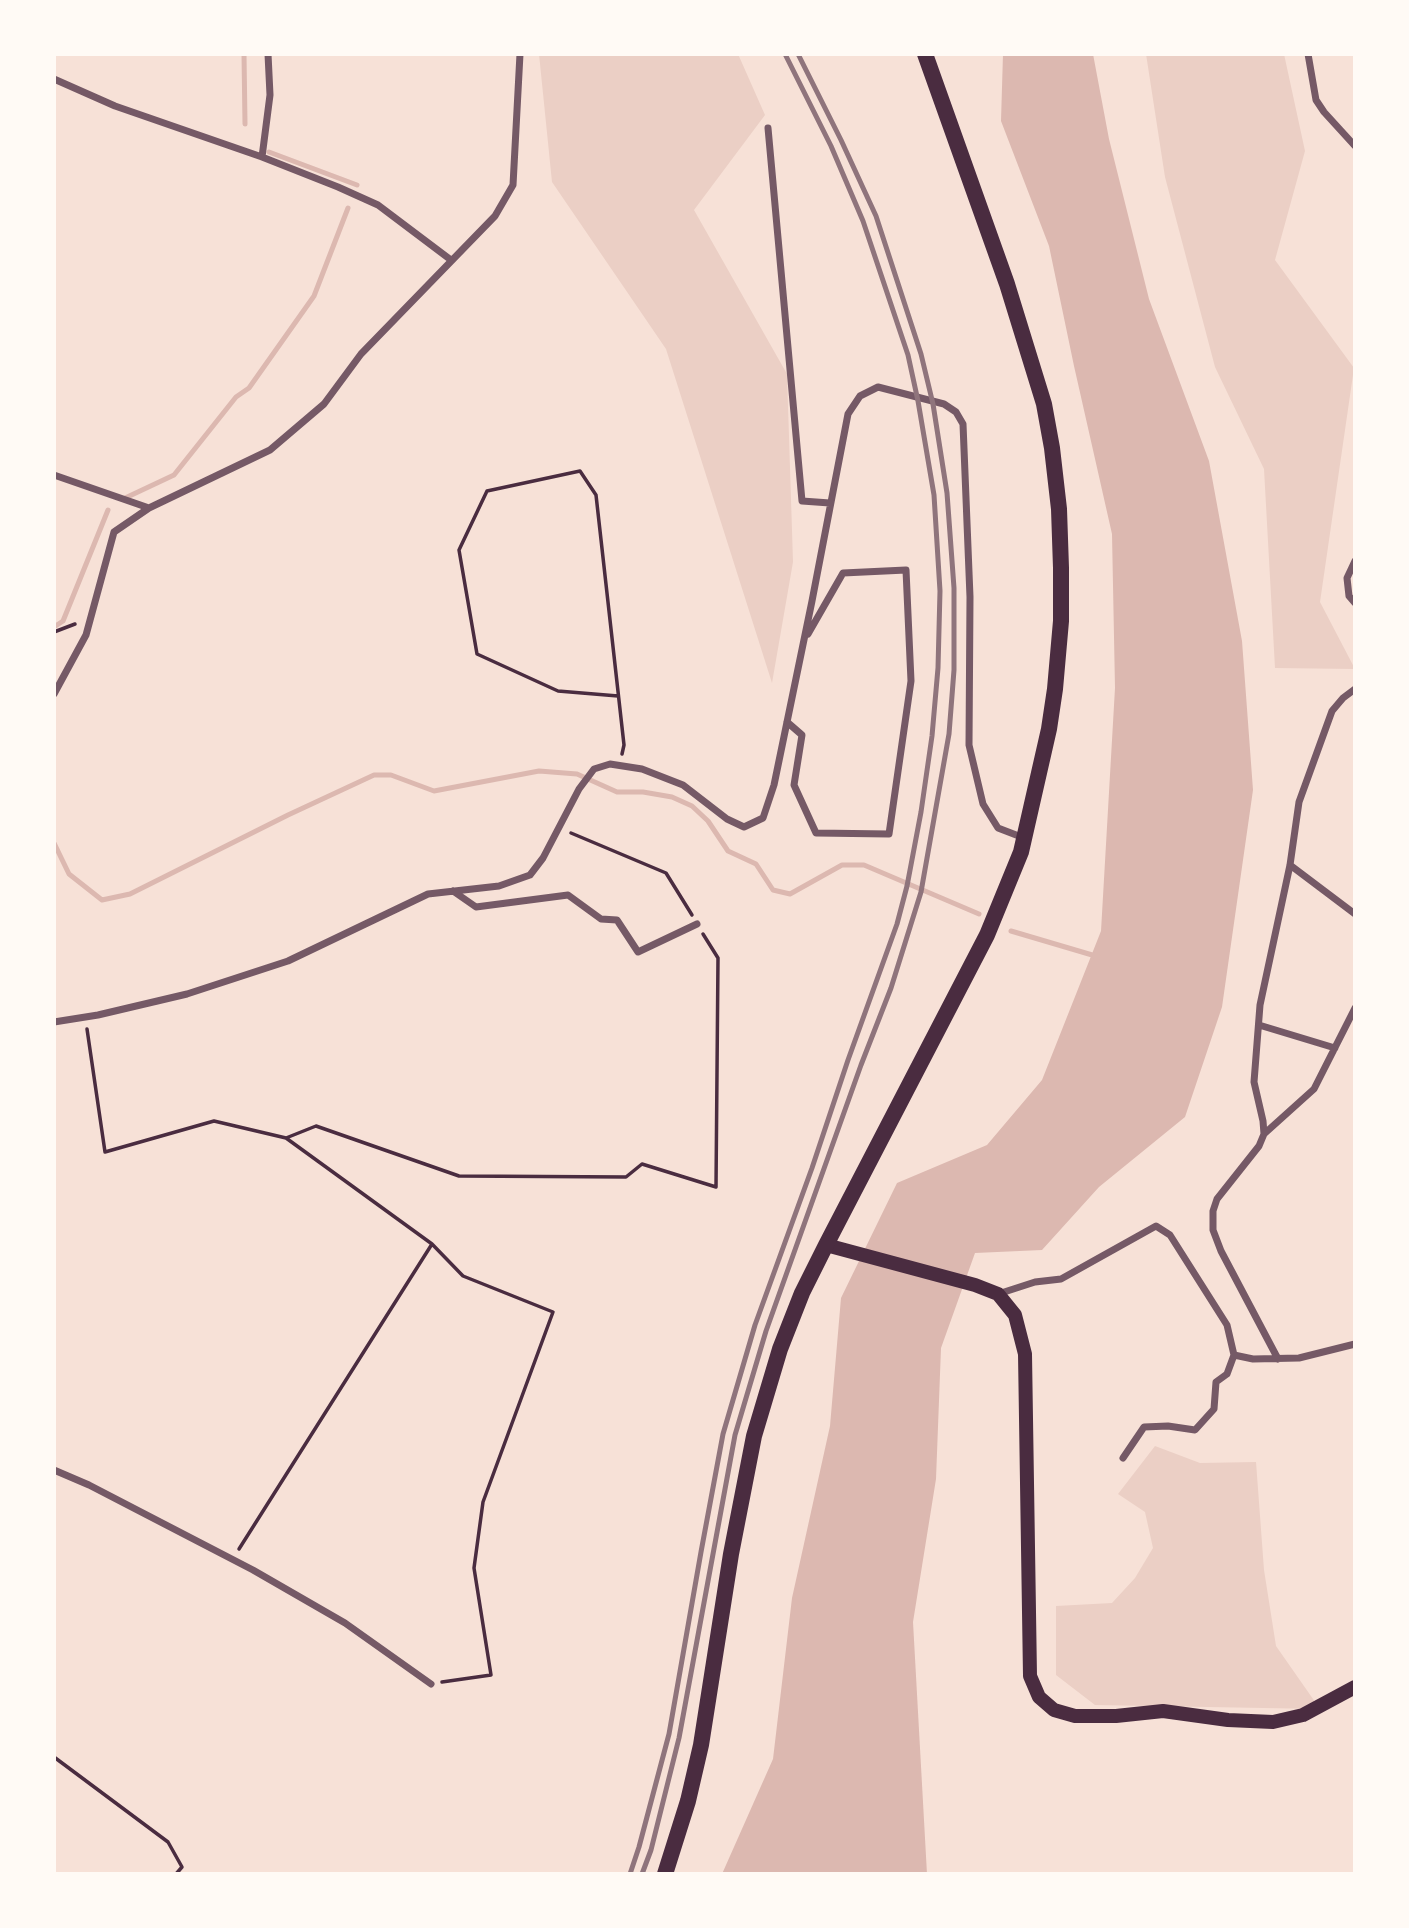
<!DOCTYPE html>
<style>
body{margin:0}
#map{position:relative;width:1409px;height:1928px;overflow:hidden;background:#f7e1d7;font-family:"IBM Plex Sans",sans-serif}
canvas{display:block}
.frame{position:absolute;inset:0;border:56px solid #fffaf5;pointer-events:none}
</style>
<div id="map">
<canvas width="1409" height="1928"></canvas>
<div class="frame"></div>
</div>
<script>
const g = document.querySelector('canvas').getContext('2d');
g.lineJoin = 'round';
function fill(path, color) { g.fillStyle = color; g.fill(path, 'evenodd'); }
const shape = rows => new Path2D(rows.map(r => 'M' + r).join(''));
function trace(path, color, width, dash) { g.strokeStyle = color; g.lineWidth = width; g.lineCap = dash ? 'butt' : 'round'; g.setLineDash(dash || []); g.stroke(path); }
fill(shape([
 [539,54,738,54,765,115,694,210,787,374,793,562,772,683,666,349,552,182],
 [1146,54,1284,54,1305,151,1275,260,1354,368,1320,602,1355,669,1275,668,1264,469,1215,367,1165,177],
 [1155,1446,1200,1463,1256,1462,1264,1570,1276,1646,1320,1709,1095,1705,1056,1675,1056,1606,1112,1603,1135,1578,1153,1548,1145,1512,1118,1494]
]), '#ebcfc5');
fill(shape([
 [1003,54,1093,54,1109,139,1149,299,1209,461,1242,641,1253,790,1222,1007,1185,1117,1099,1187,1042,1250,975,1253,941,1348,936,1479,913,1622,927,1874,722,1874,773,1759,792,1598,830,1426,841,1298,897,1183,987,1145,1042,1080,1101,931,1115,688,1112,534,1074,366,1049,246,1001,121]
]), '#dcb8b0');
trace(shape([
 [244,54,245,124],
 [269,152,357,185],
 [123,499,174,475,236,397,249,388,314,296,348,208],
 [54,627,63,621,108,510],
 [54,843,69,874,102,900,130,894,288,815,374,775,391,775,434,791,539,771,577,774,617,792,643,792,672,797,692,806,708,821,728,851,756,864,773,890,790,894,842,865,864,865,979,914],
 [1011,931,1099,957]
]), '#dcb8b0', 5);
trace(shape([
 [54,632,75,624],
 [618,696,558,691,477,654,459,550,487,491,580,471,596,495,624,745,622,754],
 [571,833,666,873,692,915],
 [87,1029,105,1152,214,1121,286,1138,316,1126,459,1176,626,1177,642,1164,716,1187,718,958,703,934],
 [432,1244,463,1276,553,1312,483,1502,474,1568,491,1675,442,1682],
 [239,1549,432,1244,286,1138],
 [54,1757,168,1842,182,1867,176,1874]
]), '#4a2c40', 3.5);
trace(shape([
 [1308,54,1316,100,1324,112,1355,146],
 [54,79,115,106,262,157,338,187,378,205,451,260],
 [768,128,802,501,830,503],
 [262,157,270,95,268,54],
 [54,475,149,508],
 [1355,561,1347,578,1349,596,1355,603],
 [54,694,86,635,114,532,149,508,270,450,324,404,361,354,495,216,513,185,520,54],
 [787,722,802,735,794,785,816,833,889,834,911,681,906,570,843,573,808,634],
 [1290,865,1355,914],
 [453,891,476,907,568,895,601,919,617,920,638,952,697,924],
 [54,1022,98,1015,187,994,288,961,428,894,499,886,530,875,543,858,579,789,594,769,610,764,642,769,683,785,727,819,744,827,763,818,774,785,812,601,848,414,860,396,878,387,944,404,956,412,963,424,970,597,969,745,983,804,998,828,1024,838],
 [1259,1025,1335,1048],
 [1264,1134,1314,1089,1355,1008],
 [998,1294,1035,1282,1061,1279,1156,1226,1170,1235,1227,1325,1234,1355,1227,1374,1216,1382,1214,1409,1195,1430,1168,1426,1144,1427,1123,1458],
 [1234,1355,1253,1359,1299,1358,1355,1344],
 [1278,1359,1221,1251,1213,1230,1213,1211,1217,1199,1259,1146,1264,1134,1263,1121,1254,1082,1260,1005,1290,865,1299,802,1332,711,1343,698,1355,689],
 [54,1470,89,1485,253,1570,345,1623,431,1684]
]), '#755966', 7);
trace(shape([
 [826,1245,975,1285,998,1294,1015,1315,1025,1354,1030,1676,1039,1697,1054,1710,1075,1716,1116,1716,1163,1711,1228,1720,1273,1722,1303,1715,1355,1687]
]), '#4a2c40', 14);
trace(shape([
 [665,1874,688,1801,701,1745,731,1554,754,1436,780,1349,802,1293,826,1245,987,935,1021,852,1049,729,1055,689,1061,621,1061,568,1059,509,1052,448,1044,404,1007,284,925,54]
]), '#4a2c40', 16);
trace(shape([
 [630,1874,639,1847,669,1734,701,1552,723,1434,755,1325,812,1168,848,1060,897,924,907,886,921,812,932,736,938,668,940,591,934,495,918,401,908,355,863,221,831,146,785,54],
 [642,1874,651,1850,679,1738,735,1435,766,1331,861,1065,891,988,921,892,949,734,954,670,954,588,947,493,933,404,921,354,876,216,841,140,798,54]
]), '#8f747c', 5);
</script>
